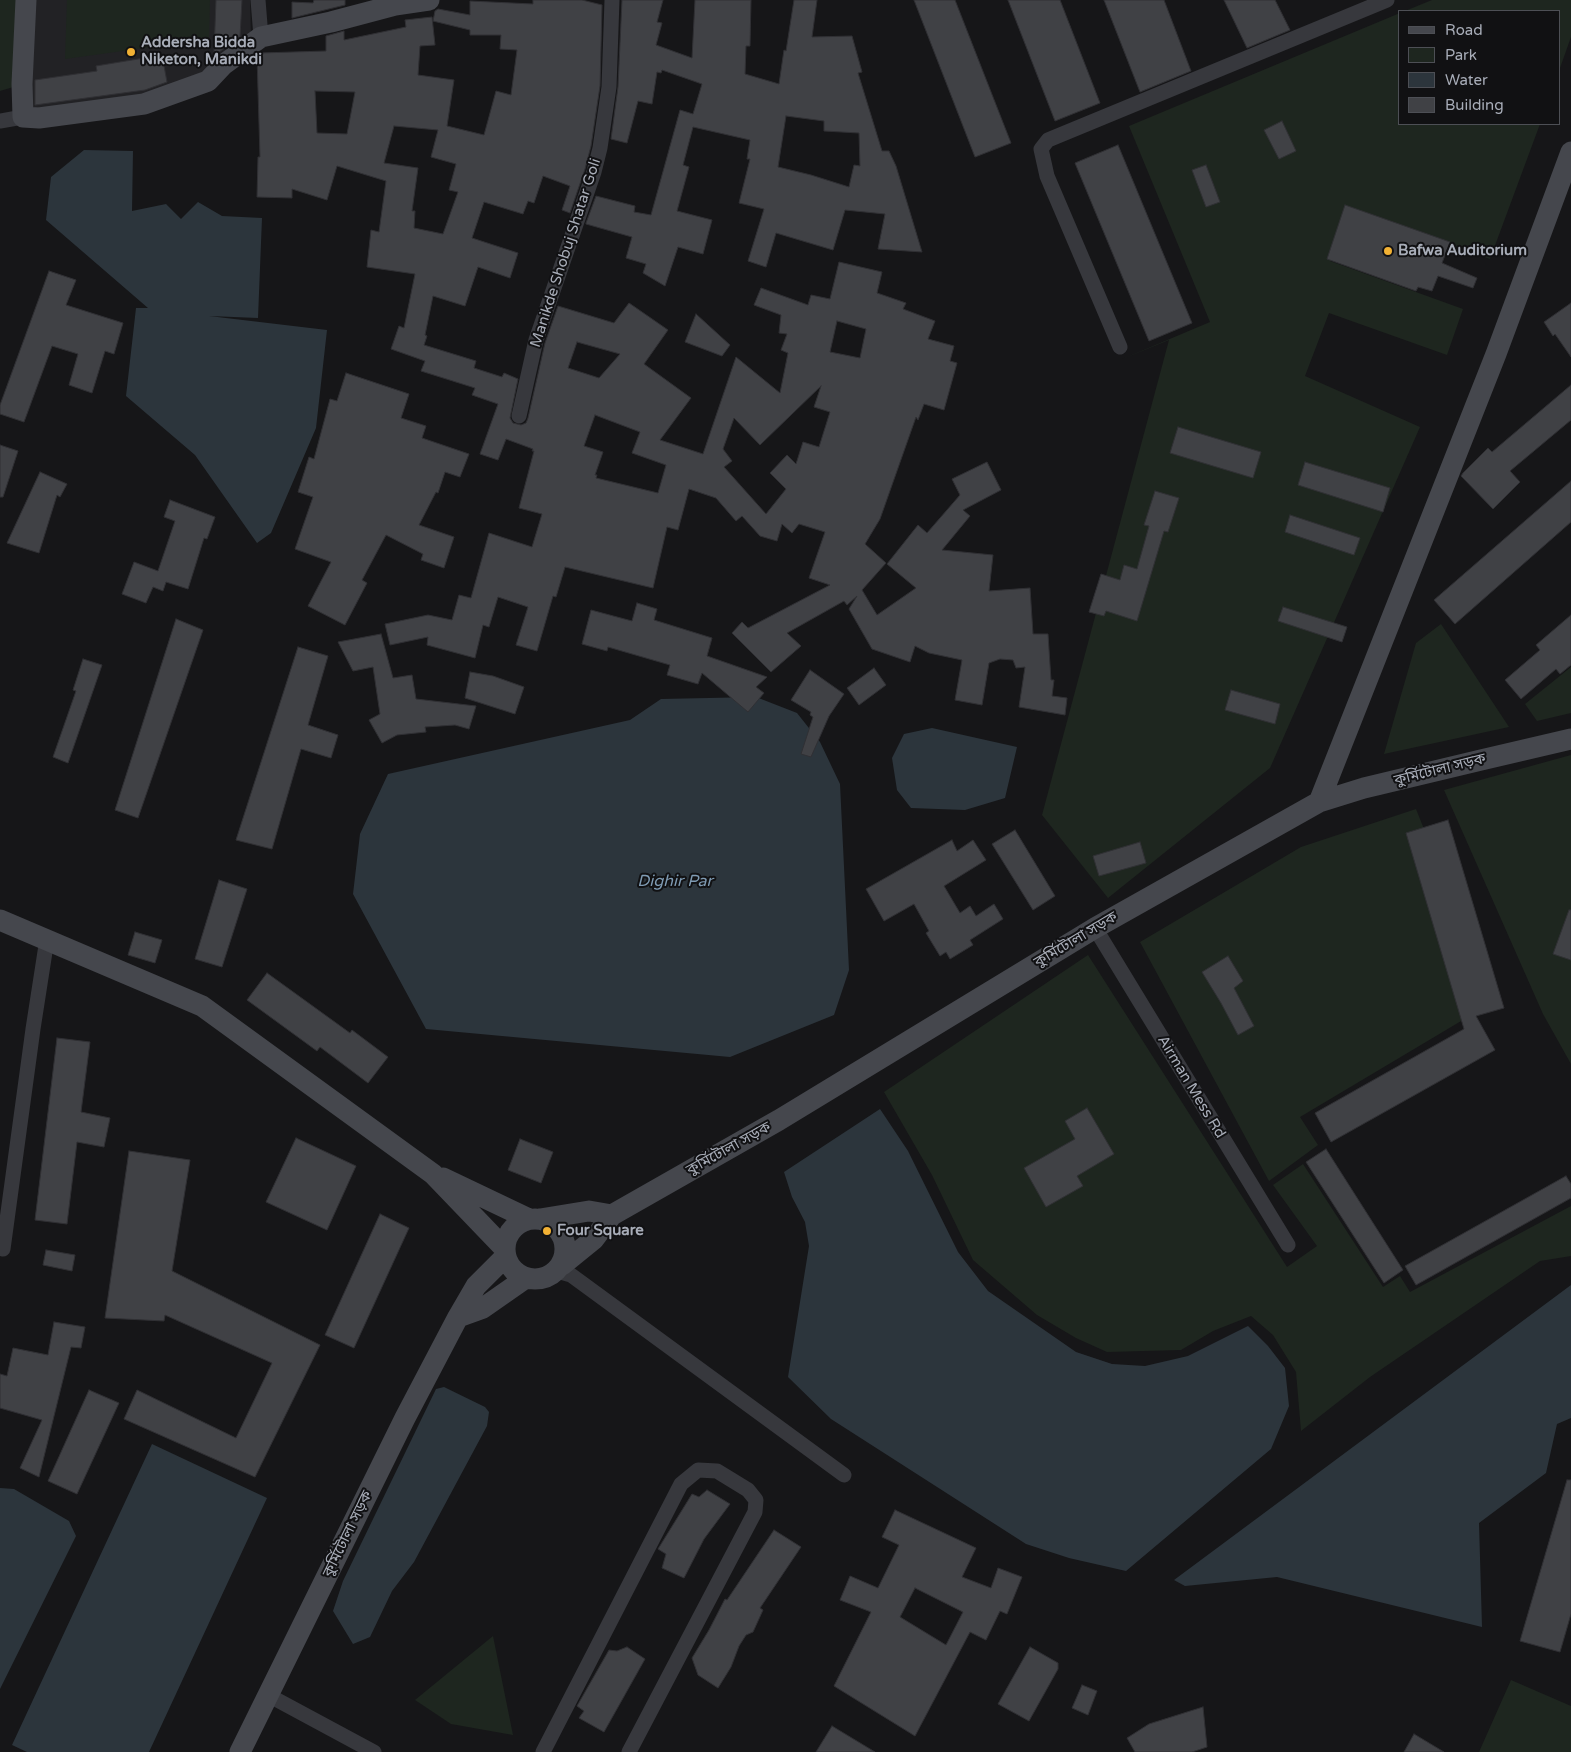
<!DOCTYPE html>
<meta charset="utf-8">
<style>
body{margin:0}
#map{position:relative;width:1571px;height:1752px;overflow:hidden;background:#161618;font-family:"Varela Round",sans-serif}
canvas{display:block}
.legend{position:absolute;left:1398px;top:10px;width:162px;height:115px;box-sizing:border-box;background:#111113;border:1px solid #4d4f55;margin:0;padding:6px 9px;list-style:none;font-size:15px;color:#a8adb8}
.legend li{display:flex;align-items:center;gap:10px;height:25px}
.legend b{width:25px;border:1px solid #4d4f55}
</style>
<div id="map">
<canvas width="1571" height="1752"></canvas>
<ul class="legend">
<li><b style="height:6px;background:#45474d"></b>Road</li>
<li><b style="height:14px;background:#1e261f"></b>Park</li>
<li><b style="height:14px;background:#2c353c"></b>Water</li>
<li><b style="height:14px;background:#404145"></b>Building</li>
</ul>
</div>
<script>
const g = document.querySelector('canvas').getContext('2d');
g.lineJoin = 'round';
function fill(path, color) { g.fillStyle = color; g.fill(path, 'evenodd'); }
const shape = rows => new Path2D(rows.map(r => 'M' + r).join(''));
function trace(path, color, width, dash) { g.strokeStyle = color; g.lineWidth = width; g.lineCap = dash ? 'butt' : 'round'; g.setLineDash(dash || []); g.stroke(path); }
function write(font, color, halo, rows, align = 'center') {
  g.font = font + ' "Varela Round","Noto Sans Bengali",sans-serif'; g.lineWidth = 4; g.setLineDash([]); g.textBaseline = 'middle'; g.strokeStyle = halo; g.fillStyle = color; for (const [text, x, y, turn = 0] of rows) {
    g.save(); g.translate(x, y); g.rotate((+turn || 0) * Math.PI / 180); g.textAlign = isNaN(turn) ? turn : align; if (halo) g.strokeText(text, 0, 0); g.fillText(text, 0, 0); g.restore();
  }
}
fill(shape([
 [31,0,250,0,251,36,214,67,146,98,28,114]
]), '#222225');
fill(shape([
 [0,0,22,0,20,85,0,91],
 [67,0,210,0,209,39,65,59],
 [1432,0,1571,0,1571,37,1560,68,1560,11,1405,11],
 [1400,13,1400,124,1540,124,1490,259,1349,208,1330,261,1463,309,1447,355,1329,313,1305,376,1420,427,1270,768,1108,898,1042,815,1169,340,1120,360,1210,322,1129,126],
 [1441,624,1509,727,1384,754,1416,643],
 [1571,667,1571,713,1537,721,1525,704],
 [1571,755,1571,1064,1543,1014,1444,790],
 [1416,809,1493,1002,1300,1117,1318,1145,1269,1181,1140,942,1301,847],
 [1088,955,1287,1267,1317,1246,1273,1185,1303,1164,1383,1287,1400,1276,1410,1292,1571,1206,1571,1256,1540,1261,1370,1377,1301,1431,1296,1372,1273,1335,1251,1316,1213,1331,1181,1350,1107,1352,1076,1338,1037,1315,973,1260,932,1175,884,1092],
 [493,1636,513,1735,451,1724,415,1700],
 [1511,1680,1571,1706,1571,1752,1479,1752]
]), '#1e261f');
fill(shape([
 [84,150,133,151,132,211,166,204,181,219,198,202,222,216,262,218,258,318,209,316,327,330,316,428,271,533,257,543,195,455,126,396,136,308,148,308,46,220,51,177],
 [756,697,797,713,820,742,840,784,849,970,834,1015,730,1057,426,1029,353,894,360,834,388,774,630,720,661,699],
 [932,728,1017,747,1005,798,965,810,911,808,897,790,892,758,904,734],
 [880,1109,908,1151,958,1252,988,1291,1076,1352,1112,1364,1145,1366,1188,1356,1248,1326,1268,1346,1285,1368,1289,1406,1271,1449,1126,1571,1069,1558,1026,1544,831,1419,788,1377,809,1246,805,1222,792,1197,784,1172],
 [1571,1285,1571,1418,1557,1424,1546,1473,1479,1523,1482,1627,1277,1577,1185,1586,1174,1580],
 [444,1387,485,1407,489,1412,487,1426,414,1562,392,1591,370,1637,353,1644,333,1611,343,1581,436,1389],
 [152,1444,267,1498,149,1752,27,1752,12,1745],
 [0,1488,14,1489,69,1521,76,1536,0,1689]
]), '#2c353c');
const building = shape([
 [216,0,242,0,240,37,219,52,214,52,216,0],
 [314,0,345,0,345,5,292,18,292,2,313,3,314,0],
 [533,0,582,0,602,5,600,86,591,146,585,169,570,213,562,210,570,186,543,176,534,203,528,201,523,214,484,202,472,238,518,253,510,278,478,267,465,306,433,296,425,335,427,336,424,345,476,361,474,368,502,377,504,373,518,379,510,418,513,423,521,425,526,423,528,418,545,343,558,306,614,323,629,303,668,330,644,364,691,398,660,440,703,454,736,357,780,393,788,353,781,350,787,334,779,333,781,315,754,305,761,288,808,305,811,295,830,299,839,262,882,272,877,293,906,303,903,309,935,321,928,339,954,346,950,361,957,363,944,410,924,404,918,420,916,417,880,519,865,544,886,563,862,590,877,615,916,588,887,564,918,525,927,533,960,495,952,479,987,462,1001,490,963,510,970,516,942,550,993,555,989,591,1030,588,1033,634,1048,634,1051,680,1054,680,1052,696,1067,698,1065,715,1019,707,1025,667,1016,668,1013,660,1000,659,989,663,982,705,955,700,962,660,929,653,915,646,910,662,872,649,849,609,857,596,847,605,844,601,787,633,801,646,771,672,732,633,742,622,748,628,830,585,809,578,825,532,799,524,792,533,782,524,777,541,760,536,742,516,736,521,716,498,689,489,678,530,667,527,653,588,565,567,556,597,553,596,537,651,516,645,528,607,498,597,489,627,483,625,475,658,427,645,428,637,390,645,385,624,428,615,452,620,459,595,471,598,489,533,532,547,542,514,519,508,534,451,532,451,533,449,506,439,498,460,480,454,498,404,472,395,475,388,421,371,425,361,391,349,399,326,404,328,415,274,367,267,371,230,379,232,386,181,337,166,327,200,292,189,292,198,257,197,258,157,260,157,257,56,260,53,326,51,326,36,344,31,344,40,406,27,405,20,432,17,435,45,420,46,418,75,454,80,447,126,484,135,496,91,511,95,517,50,500,49,501,35,470,35,470,30,433,21,435,11,438,9,470,15,470,1,533,4,533,0],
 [315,91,355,92,347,134,317,133,315,91],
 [394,126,438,130,431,157,456,164,449,190,458,192,443,234,414,228,415,211,412,211,418,168,384,163,394,126],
 [837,321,866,329,860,358,830,352,837,321],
 [577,342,620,354,599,378,568,368,577,342],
 [821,386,814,407,830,412,819,447,803,442,796,464,787,455,770,473,786,489,766,514,724,467,732,461,723,449,734,418,760,445,821,386],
 [595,415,640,432,632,453,666,465,658,493,596,478,597,475,595,475,603,452,584,446,595,415],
 [622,0,663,0,657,22,662,23,656,45,692,58,695,0,751,0,750,46,746,46,745,74,779,84,784,50,786,51,794,0,817,0,812,37,852,36,862,72,858,73,882,151,889,151,896,166,922,252,878,249,885,214,845,210,833,250,776,233,766,267,748,261,764,209,739,203,750,159,747,159,750,140,693,127,683,165,689,167,677,211,712,220,703,254,678,247,665,286,643,273,646,264,626,258,632,237,586,224,586,223,596,196,635,206,634,212,651,215,680,110,693,114,702,84,662,70,661,73,657,72,652,104,638,101,627,143,611,139,618,87,622,0],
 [786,116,824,121,824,131,859,133,860,166,854,165,849,187,811,175,778,167,786,116],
 [914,0,955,0,1011,143,975,157,914,0],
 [1008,0,1060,0,1100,103,1055,121,1008,0],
 [1104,0,1164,0,1191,71,1140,92,1104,0],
 [1224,0,1275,0,1290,30,1247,48,1224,0],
 [162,55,167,82,145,90,35,105,35,80,97,71,96,66,162,55],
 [1282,121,1296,151,1279,159,1264,130,1282,121],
 [1118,145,1192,323,1149,341,1075,163,1118,145],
 [1206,165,1220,202,1206,207,1192,170,1206,165],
 [1345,205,1450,242,1442,263,1477,278,1473,288,1438,276,1432,291,1418,287,1416,291,1327,259,1345,205],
 [49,271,76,280,66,305,123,323,114,354,105,351,92,393,69,385,78,354,52,346,24,422,0,414,0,405,49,271],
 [1571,303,1571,357,1555,334,1553,336,1544,322,1571,303],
 [696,314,730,345,722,356,685,342,696,314],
 [346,373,409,394,401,418,426,426,422,438,469,454,460,477,445,472,438,493,436,492,419,525,454,537,444,568,421,560,423,554,386,535,362,580,367,583,345,625,308,606,331,562,295,549,313,497,298,492,309,457,314,459,330,399,337,401,346,373],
 [1571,385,1571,420,1510,471,1520,482,1493,509,1461,476,1463,473,1488,448,1492,452,1571,385],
 [1178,427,1261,452,1253,478,1170,453,1178,427],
 [0,445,18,451,3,497,0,497,0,445],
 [1305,462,1390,488,1383,512,1298,485,1305,462],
 [40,472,67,484,60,497,57,495,39,553,7,543,40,472],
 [1571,481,1571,522,1455,624,1434,600,1571,481],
 [1155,491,1179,498,1168,532,1164,531,1137,621,1106,611,1104,616,1089,612,1101,574,1120,580,1124,565,1137,569,1149,526,1144,525,1155,491],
 [170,500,215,517,207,539,204,538,188,589,166,582,163,591,153,587,146,603,122,594,134,562,158,571,175,521,164,517,170,500],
 [1290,515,1360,538,1354,555,1285,532,1290,515],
 [637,603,657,609,654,620,712,638,707,656,767,677,756,687,764,693,748,712,702,673,698,684,667,675,670,665,608,647,607,651,582,644,591,610,632,621,637,603],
 [1283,607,1347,627,1342,642,1278,621,1283,607],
 [1571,615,1571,665,1560,674,1556,669,1521,699,1505,680,1540,650,1536,645,1571,615],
 [176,619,203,630,138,818,115,810,176,619],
 [381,634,393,678,412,675,416,699,476,706,469,729,455,725,425,727,426,732,397,735,382,743,369,720,380,714,373,667,353,671,338,642,381,634],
 [298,647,328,656,308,725,338,735,331,758,301,749,272,849,236,840,298,647],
 [83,659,102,665,68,763,53,757,76,691,73,690,83,659],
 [874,668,886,685,859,705,847,688,874,668],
 [810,670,844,694,829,716,811,757,801,754,813,717,810,715,811,712,791,700,810,670],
 [470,672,493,676,524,687,515,714,465,698,470,672],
 [1231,690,1280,704,1275,724,1225,710,1231,690],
 [1448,820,1504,1008,1476,1016,1495,1050,1331,1142,1315,1113,1464,1029,1406,833,1448,820],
 [1015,830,1055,896,1033,910,992,844,1015,830],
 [952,840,957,851,973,840,986,860,944,886,960,913,970,906,976,916,994,904,1003,919,970,940,973,945,950,959,946,952,940,956,926,933,929,931,914,904,884,921,866,889,952,840],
 [1140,842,1146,863,1099,876,1093,856,1140,842],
 [219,880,247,889,222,967,195,959,219,880],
 [1569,910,1571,910,1571,960,1553,954,1569,910],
 [135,932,162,940,155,963,128,955,135,932],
 [1228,956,1243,981,1234,988,1254,1026,1238,1035,1221,1003,1202,972,1228,956],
 [267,973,350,1033,352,1030,388,1057,368,1083,320,1047,317,1051,247,1000,267,973],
 [57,1038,90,1042,81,1112,110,1118,104,1147,77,1142,67,1224,35,1220,57,1038],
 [1087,1108,1114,1154,1077,1176,1083,1186,1046,1207,1024,1168,1075,1139,1065,1121,1087,1108],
 [296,1138,356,1166,327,1230,266,1202,296,1138],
 [520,1139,553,1152,541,1183,508,1170,520,1139],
 [1326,1149,1403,1270,1384,1283,1306,1162,1326,1149],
 [129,1151,190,1160,172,1271,320,1345,255,1477,124,1419,137,1390,236,1438,272,1363,165,1315,164,1321,105,1318,129,1151],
 [1566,1176,1571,1184,1571,1198,1416,1285,1405,1266,1566,1176],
 [380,1214,409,1228,354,1348,325,1335,380,1214],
 [46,1250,75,1255,72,1271,43,1265,46,1250],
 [54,1322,85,1327,81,1348,71,1347,39,1477,20,1468,42,1420,0,1408,0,1374,7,1376,13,1348,48,1355,54,1322],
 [89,1390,119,1403,77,1494,48,1481,89,1390],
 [1567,1480,1571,1480,1571,1614,1560,1652,1520,1641,1567,1480],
 [707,1490,730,1504,704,1539,684,1578,662,1568,666,1554,658,1549,692,1494,699,1497,707,1490],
 [895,1510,976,1548,962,1577,991,1588,998,1568,1022,1577,1007,1614,1000,1611,986,1640,970,1632,915,1736,834,1686,871,1612,840,1600,850,1576,878,1588,899,1545,882,1537,895,1510],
 [915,1588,963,1612,946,1645,900,1617,915,1588],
 [774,1530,801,1547,760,1608,763,1610,753,1632,746,1635,739,1646,731,1667,718,1688,698,1675,692,1658,709,1630,725,1599,727,1600,774,1530],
 [627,1647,645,1659,604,1732,579,1718,584,1711,577,1706,609,1650,617,1651,627,1647],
 [1030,1647,1058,1663,1058,1669,1029,1721,998,1704,1030,1647],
 [1082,1685,1097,1691,1088,1715,1072,1708,1082,1685],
 [1203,1707,1207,1747,1192,1752,1135,1752,1127,1738,1149,1724,1203,1707],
 [832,1726,875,1752,816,1752,832,1726],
 [1414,1734,1444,1752,1404,1752,1414,1734]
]);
fill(building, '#404145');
trace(building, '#303034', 1);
trace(shape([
 [258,0,261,37],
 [0,121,23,117],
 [1120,347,1047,176,1041,149,1048,140,1387,0],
 [519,416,536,340,594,172,600,148,609,87,612,0],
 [1095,928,1288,1245],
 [3,1249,33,1029,47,939],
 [557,1271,571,1275,844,1475],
 [268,1695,374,1752],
 [543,1752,681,1484,698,1470,717,1471,748,1490,756,1500,755,1512,629,1752]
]), '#37383d', 15);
trace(shape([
 [26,0,22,84,23,117,39,118,144,104,208,81,223,65,261,37,331,22,395,5,429,0],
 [1319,802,1496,354,1571,152],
 [0,920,202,1006,433,1174,505,1249],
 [443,1178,529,1219],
 '505 1249a30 30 0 1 1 60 0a30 30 0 1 1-60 0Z',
 [540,1219,589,1211,612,1215],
 [562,1265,594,1239,612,1215,779,1120,1095,928,1319,802,1364,788,1481,760,1571,739],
 [458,1317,483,1308,526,1278],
 [240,1752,405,1418,458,1317,476,1286,506,1256]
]), '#45474d', 21);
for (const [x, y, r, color] of [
 [131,52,5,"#f2b134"],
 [1388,251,5,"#f2b134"],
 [547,1231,5,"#f2b134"]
]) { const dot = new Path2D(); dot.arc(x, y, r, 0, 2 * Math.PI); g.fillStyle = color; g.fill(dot); trace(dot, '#111113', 2); }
write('bold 15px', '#a8adb8', '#111113', [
 ["Addersha Bidda",141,43],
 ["Niketon, Manikdi",141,60],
 ["Bafwa Auditorium",1398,251],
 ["Four Square",557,1231]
], 'left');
write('15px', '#a8adb8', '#111113', [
 ["Manikde Shobuj Shatar Goli",566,253,-72],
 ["কুর্মিটোলা সড়ক",1440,770,-14],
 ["কুর্মিটোলা সড়ক",1076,940,-31],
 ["Airman Mess Rd",1191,1087,59],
 ["কুর্মিটোলা সড়ক",729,1149,-29],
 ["কুর্মিটোলা সড়ক",348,1534,-64]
]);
write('italic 16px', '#7f9bb3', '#111113', [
 ["Dighir Par",675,882]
]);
</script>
